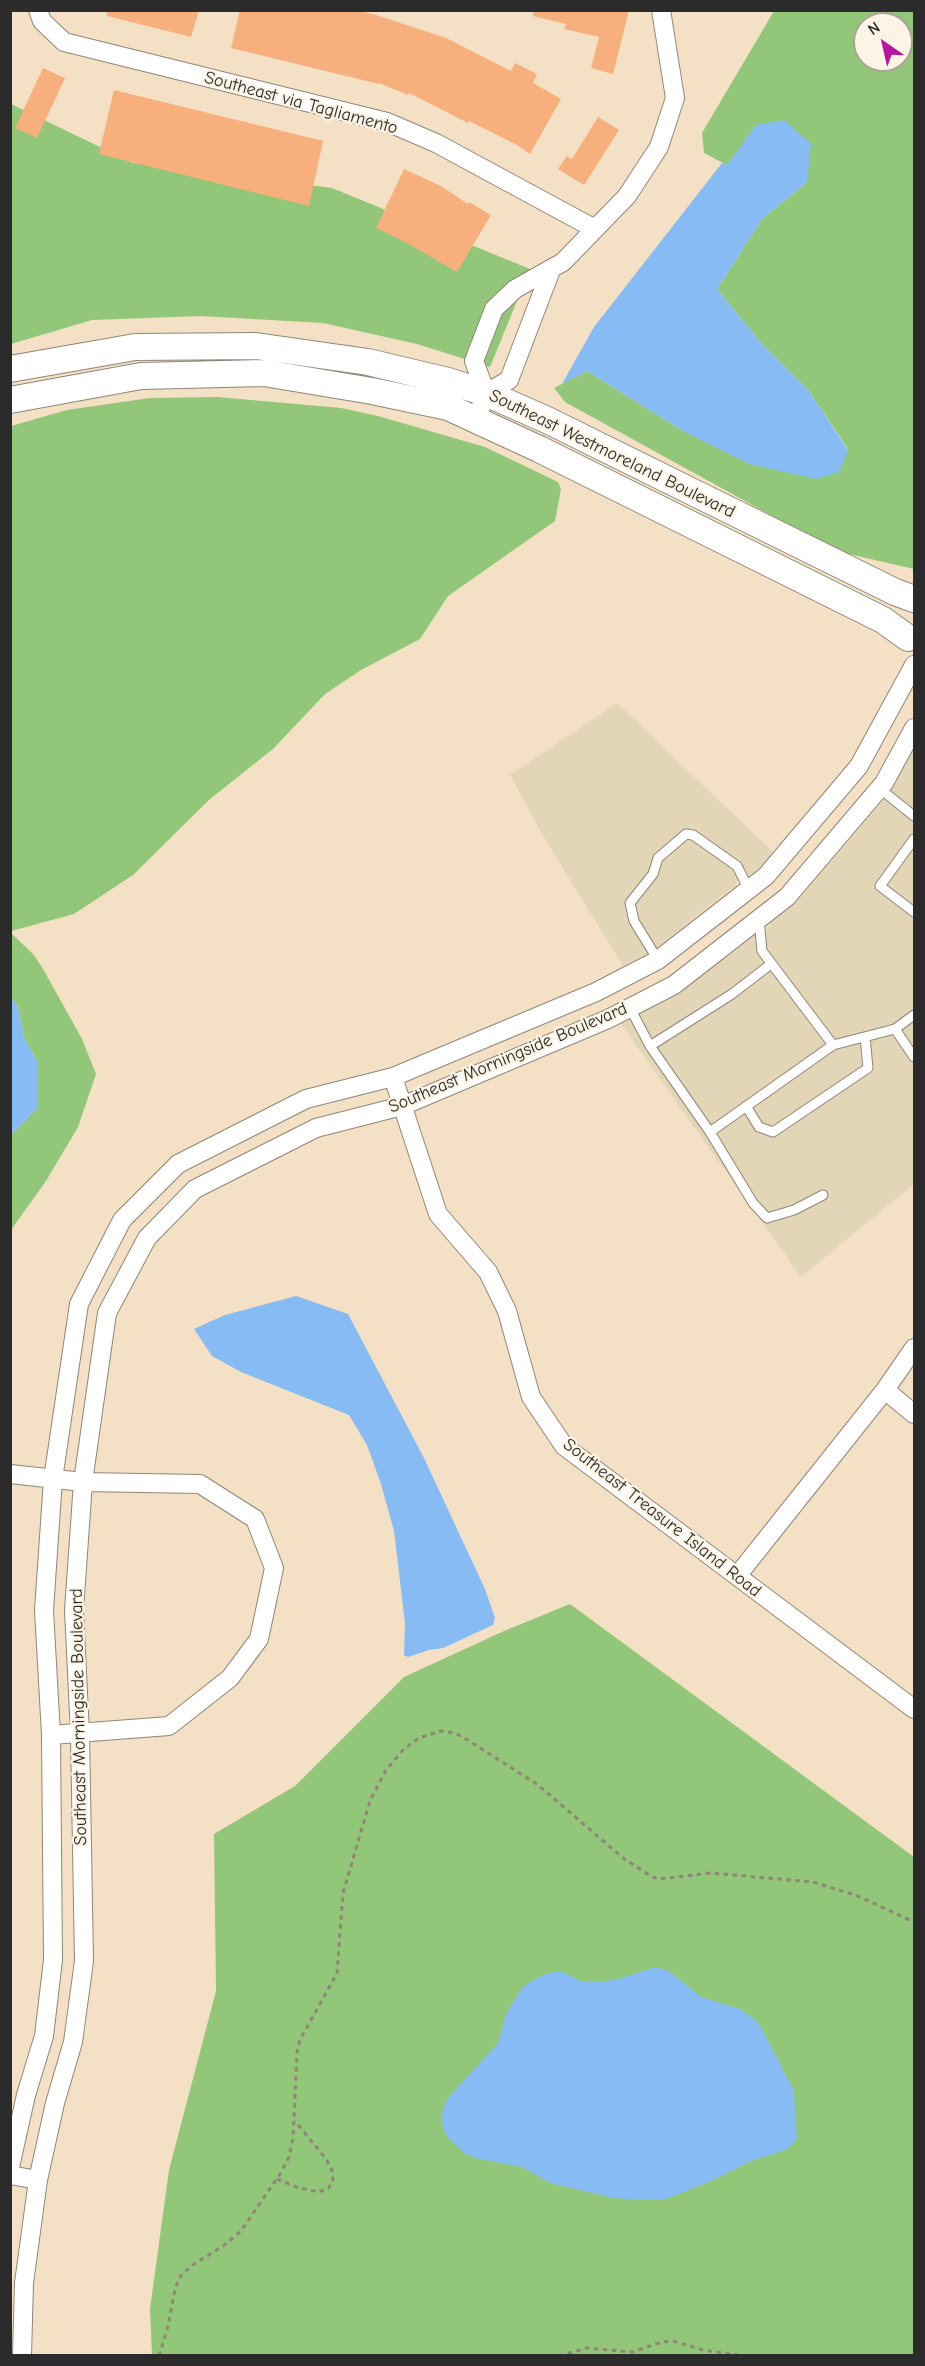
<!DOCTYPE html>
<style>
body{margin:0}
#map{position:relative;width:925px;height:2366px;overflow:hidden;background:#f4e1c5;font-family:"Comic Neue",sans-serif}
canvas{display:block}
.frame{position:absolute;inset:0;border:12px solid #2b2b2b;pointer-events:none}
.north{position:absolute;left:853px;top:12px;width:60px;height:60px;box-sizing:border-box;background:#fcf5e5;border:2px solid #a8a49b;border-radius:50%;rotate:326deg;font-size:16px;font-weight:700;line-height:24px;text-align:center;color:#2b2b2b}
.north::after{content:'';display:block;margin:auto;width:21px;height:27px;background:#b5179e;clip-path:polygon(50% 0,100% 100%,50% 72%,0 100%)}
</style>
<div id="map">
<canvas width="925" height="2366"></canvas>
<div class="frame"></div>
<div class="north">N</div>
</div>
<script>
const g = document.querySelector('canvas').getContext('2d');
g.lineJoin = 'round';
function fill(path, color) { g.fillStyle = color; g.fill(path, 'evenodd'); }
const shape = rows => new Path2D(rows.map(r => 'M' + r).join(''));
function trace(path, color, width, dash) { g.strokeStyle = color; g.lineWidth = width; g.lineCap = dash ? 'butt' : 'round'; g.setLineDash(dash || []); g.stroke(path); }
function write(font, color, halo, rows, align = 'center') {
  g.font = font + ' "Comic Neue",sans-serif'; g.lineWidth = 4.5; g.setLineDash([]); g.textBaseline = 'middle'; g.strokeStyle = halo; g.fillStyle = color; for (const [text, x, y, turn = 0] of rows) {
    g.save(); g.translate(x, y); g.rotate((+turn || 0) * Math.PI / 180); g.textAlign = isNaN(turn) ? turn : align; if (halo) g.strokeText(text, 0, 0); g.fillText(text, 0, 0); g.restore();
  }
}
fill(shape([
 [617,703,773,852,759,868,744,879,736,881,737,884,652,951,623,966,545,839,510,775],
 [914,748,914,1184,801,1277,621,1024,680,993,764,928,771,926,770,923,795,904,883,801]
]), '#e2d6b7');
fill(shape([
 [774,11,914,11,914,569,836,551,565,402,554,388,587,371,683,431,848,449,809,391,761,343,717,289,762,219,807,182,727,165,704,153,702,133],
 [865,24,901,24,901,60,865,60],
 [11,104,133,163,332,188,530,269,490,367,417,344,323,323,201,316,92,320,11,344],
 [218,397,341,408,378,416,485,447,558,482,561,489,555,521,448,596,420,639,361,670,325,694,273,749,210,799,133,875,74,914,11,931,11,426,67,410,150,398],
 [11,933,33,954,42,967,82,1039,96,1074,78,1127,46,1181,11,1230,11,1135,37,1108,37,1061,24,1038,18,1008,11,996],
 [570,1604,914,1857,914,2355,152,2356,150,2309,169,2170,216,1991,214,1834,295,1786,404,1677,504,1631]
]), '#92c678');
fill(shape([
 [784,120,811,144,807,182,762,219,717,289,761,343,809,391,848,450,839,472,816,479,749,464,683,431,587,371,562,384,594,327,722,163,727,165,756,125],
 [11,996,18,1008,24,1038,37,1061,37,1108,11,1135],
 [296,1296,348,1314,424,1458,485,1589,495,1618,493,1625,443,1648,429,1650,408,1657,404,1655,405,1623,394,1531,381,1484,367,1445,349,1415,241,1372,212,1356,194,1329,225,1315],
 [655,1967,666,1970,674,1975,701,1997,740,2009,758,2022,794,2091,797,2138,788,2149,751,2161,711,2181,666,2199,646,2200,614,2198,550,2183,522,2167,475,2158,464,2153,449,2139,443,2128,442,2118,443,2108,448,2098,498,2043,506,2014,522,1988,536,1978,549,1973,560,1971,583,1982,598,1982,618,1979]
]), '#86bbf4');
fill(shape([
 [107,10,199,10,191,37,107,16],
 [240,10,355,10,376,15,446,38,511,71,515,63,537,74,533,83,561,99,530,154,517,145,469,121,468,123,409,93,408,95,379,83,379,84,231,48],
 [533,10,629,10,613,74,591,68,599,37,564,29,566,24,533,16],
 [43,68,65,78,37,138,15,128],
 [114,90,323,141,309,206,99,154],
 [598,117,619,130,584,185,558,169,567,156,572,159],
 [404,169,441,186,468,204,469,202,491,215,457,272,405,242,376,228]
]), '#f6af7d');
const lane = shape([
 [879,788,914,816],
 [914,839,880,886,914,912],
 [759,919,762,951,833,1045],
 [658,960,634,921,630,903,653,874,658,858,686,834,693,835,737,866,748,888],
 [630,1008,650,1046,710,1132,833,1045,895,1029,914,1015],
 [895,1029,914,1057],
 [650,1046,732,994,771,964],
 [746,1106,759,1127,773,1132,868,1068,865,1037],
 [710,1132,753,1203,767,1218,794,1210,823,1195]
]);
const street = shape([
 [38,10,42,21,64,42,387,122,436,143,595,229],
 [486,393,474,361,494,309,515,289,563,262,627,196,659,147,675,98,661,10],
 [476,420,486,393,509,380,551,270],
 [393,1077,438,1214,488,1272,507,1311,531,1397,564,1446,914,1709],
 [885,1390,914,1414],
 [10,1474,83,1482,200,1484,255,1519,274,1568,259,1639,230,1678,169,1726,51,1735],
 [737,1576,885,1390,914,1348],
 [10,2167,26,2095,44,2036,53,1960,51,1735,44,1610,53,1479,79,1304,122,1220,178,1164,306,1099,393,1077,596,992,658,960,766,876,859,766,914,665],
 [10,2175,38,2180],
 [22,2356,24,2283,38,2180,55,2103,73,2042,84,1961,80,1734,74,1610,83,1482,107,1313,147,1238,195,1189,316,1128,402,1106,608,1019,674,985,787,897,884,783,914,728]
]);
const secondary = shape([
 [10,369,135,347,256,346,368,362,448,381,486,393,547,420,895,592,914,599],
 [10,400,141,376,264,373,372,391,448,407,539,449,883,620,908,638]
]);
trace(lane, '#908678', 11);
trace(street, '#908678', 20);
trace(secondary, '#908678', 28);
trace(shape([
 [277,2179,296,2187,318,2192,328,2189,333,2181,332,2170,326,2159,295,2121],
 [159,2356,168,2326,175,2289,179,2278,191,2266,223,2246,241,2231,280,2174,289,2157,293,2138,297,2052,300,2040,337,1973,343,1893,370,1801,386,1770,403,1750,419,1738,441,1731,455,1733,466,1739,537,1784,623,1858,652,1877,659,1879,711,1873,813,1882,858,1896,914,1922],
 [559,2356,587,2348,632,2352,662,2342,673,2341,703,2350,744,2356]
]), '#908678', 3, [4.5, 4.5]);
trace(lane, '#fff', 9);
trace(street, '#fff', 18);
trace(secondary, '#fff', 26);
write('18px', '#2b2b2b', '#fcf5e5', [
 ["Southeast via Tagliamento",301,103,15],
 ["Southeast Westmoreland Boulevard",612,454,26],
 ["Southeast Morningside Boulevard",508,1058,-23],
 ["Southeast Treasure Island Road",662,1518,38],
 ["Southeast Morningside Boulevard",79,1717,-91]
]);
</script>
